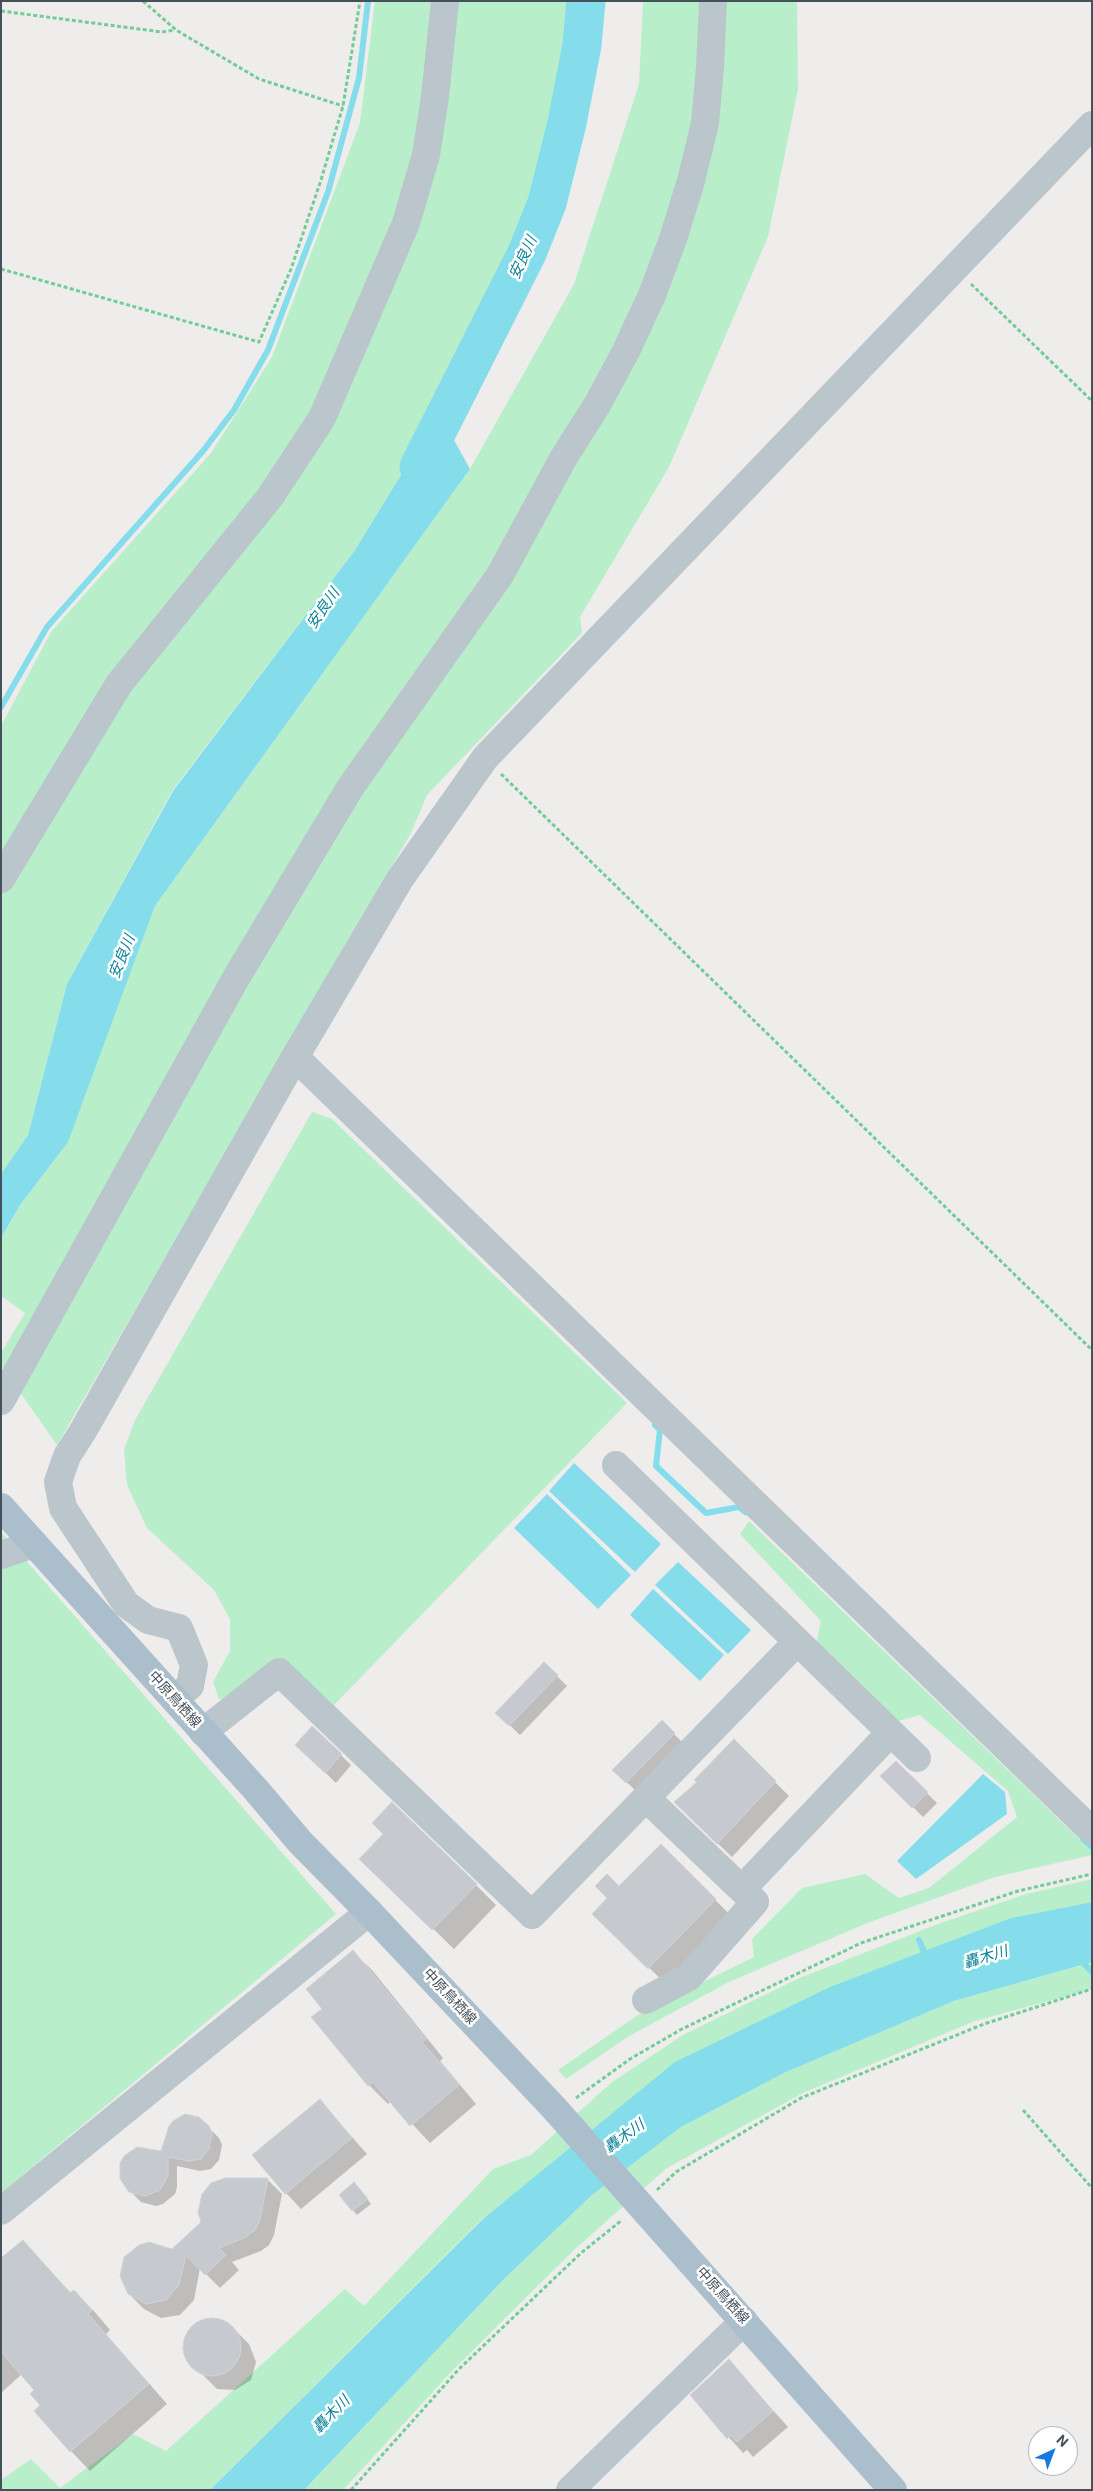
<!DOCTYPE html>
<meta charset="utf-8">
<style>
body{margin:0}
#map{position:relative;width:1093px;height:2491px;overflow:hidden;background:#efecec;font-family:Roboto,sans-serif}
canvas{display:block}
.frame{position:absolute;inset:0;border:2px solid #44515a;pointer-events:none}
.north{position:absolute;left:1028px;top:2426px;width:50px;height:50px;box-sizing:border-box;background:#fff;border:1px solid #b4b9bd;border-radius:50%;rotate:43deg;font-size:14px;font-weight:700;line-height:20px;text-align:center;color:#44515a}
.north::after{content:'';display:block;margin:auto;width:18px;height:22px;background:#1679df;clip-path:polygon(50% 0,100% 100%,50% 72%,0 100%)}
</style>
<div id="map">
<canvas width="1093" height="2491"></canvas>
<div class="frame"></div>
<div class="north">N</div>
</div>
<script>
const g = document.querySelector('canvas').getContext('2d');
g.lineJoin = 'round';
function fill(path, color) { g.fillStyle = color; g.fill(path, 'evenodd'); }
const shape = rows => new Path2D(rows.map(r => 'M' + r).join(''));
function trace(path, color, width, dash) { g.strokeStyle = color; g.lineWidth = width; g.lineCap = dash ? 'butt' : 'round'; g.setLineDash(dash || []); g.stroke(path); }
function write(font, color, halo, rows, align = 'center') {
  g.font = font + ' Roboto,"Noto Sans JP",sans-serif'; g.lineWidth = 5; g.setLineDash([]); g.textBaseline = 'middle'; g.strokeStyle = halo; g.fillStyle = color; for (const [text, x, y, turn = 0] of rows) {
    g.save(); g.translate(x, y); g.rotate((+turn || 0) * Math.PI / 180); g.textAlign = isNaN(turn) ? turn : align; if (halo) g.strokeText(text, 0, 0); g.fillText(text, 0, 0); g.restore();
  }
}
fill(shape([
 [375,1,573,1,531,220,439,413,355,550,172,791,67,984,28,1135,1,1174,1,726,51,632,211,453,272,357,360,123],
 [643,1,797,1,798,89,768,237,669,467,580,617,582,633,427,795,411,833,57,1445,1,1365,1,1353,25,1313,3,1297,1,1299,1,1238,20,1205,68,1141,155,906,470,469,574,284,639,84],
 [312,1112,332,1119,627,1403,334,1705,279,1658,228,1700,219,1699,213,1682,230,1651,230,1619,214,1590,147,1528,127,1485,124,1450,135,1420],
 [749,1521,1092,1851,1092,1855,995,1877,870,1922,731,1981,629,2036,566,2079,558,2070,644,2011,754,1957,752,1939,802,1888,865,1874,899,1898,929,1888,1017,1817,1008,1791,920,1715,895,1722,815,1650,821,1621,740,1534],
 [1,1532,336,1914,1,2193],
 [1092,1879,1092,1902,1011,1918,482,2219,210,2490,1,2490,1,2480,31,2459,60,2488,133,2434,166,2451,345,2289,364,2306,493,2169,531,2155,612,2082,683,2035,797,1979,938,1924,1026,1894],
 [1092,1962,1092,1989,975,2021,803,2093,667,2168,575,2249,452,2371,343,2490,304,2490,503,2280,592,2195,681,2127,786,2072,954,2001]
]), '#b8efca');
fill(shape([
 [439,413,470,469,155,906,68,1142,20,1205,1,1238,1,1174,28,1135,67,984,173,791,355,550],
 [574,1463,661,1544,635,1572,549,1491],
 [547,1494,631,1575,598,1609,514,1528],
 [678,1562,751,1630,728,1654,655,1585],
 [653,1589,724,1655,700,1681,630,1615],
 [983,1774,1005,1792,1007,1814,916,1879,897,1861],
 [1092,1902,1092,1962,954,2001,786,2072,681,2127,592,2195,503,2280,304,2490,210,2490,483,2219,675,2062,830,1987,1011,1918]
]), '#85ddec');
fill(shape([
 [557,1676,567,1686,520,1735,497,1713],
 [662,1722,684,1744,637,1792,614,1770],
 [313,1728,351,1765,336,1783,307,1755],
 [734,1741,789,1796,732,1857,690,1817,698,1782],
 [896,1763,937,1803,923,1817,882,1776],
 [661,1845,735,1920,669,1987,614,1934,609,1898],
 [382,1879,476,1885,496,1905,454,1949],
 [353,1952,372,1970,443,2058,440,2061,476,2104,430,2143,391,2101,388,2104,369,2085,313,2017,323,2009],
 [320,2101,367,2154,301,2209,286,2193],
 [199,2118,219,2138,222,2145,219,2160,211,2169,200,2171,177,2166,177,2187,175,2194,163,2204,156,2206,141,2202,125,2186,120,2171,125,2157,130,2151,145,2148,161,2152],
 [267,2179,282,2194,274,2235,269,2245,261,2251,232,2262,239,2270,220,2288,200,2268,194,2300,180,2315,161,2318,144,2309,129,2294,172,2251],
 [359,2188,371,2204,357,2215,340,2195],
 [23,2241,72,2294,74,2292,94,2311,110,2330,106,2334,167,2404,90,2471,71,2451,42,2406,36,2390,22,2374,1,2393,1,2260],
 [218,2320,233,2328,249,2344,256,2362,251,2380,235,2390,217,2389,187,2359,184,2349,188,2332,201,2321],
 [729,2361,788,2427,753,2457,747,2450,743,2453,692,2396]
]), '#0003');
trace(shape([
 [1,707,47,627,203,451,234,410,268,350,328,192,359,78,368,1],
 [655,1425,660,1430,656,1466,706,1513,739,1507,745,1512],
 [1083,1839,1092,1847],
 [919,1940,927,1959],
 [1078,1961,1082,1962,1092,1972]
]), '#85ddec', 6);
trace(shape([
 [419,467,527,253,547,203,567,123,582,45,586,1]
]), '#85ddec', 39);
const building = shape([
 [544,1662,558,1675,509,1726,495,1713,544,1662],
 [662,1720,675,1733,626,1783,612,1770,662,1720],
 [312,1726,342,1754,325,1773,295,1745,312,1726],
 [734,1739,776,1781,717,1844,674,1802,697,1782,694,1780,734,1739],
 [896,1761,928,1792,912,1808,880,1776,896,1761],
 [392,1802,477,1884,432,1930,359,1859,383,1834,372,1823,392,1802],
 [661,1844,716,1899,648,1969,592,1914,607,1898,595,1886,607,1874,619,1886,661,1844],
 [353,1950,426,2039,422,2042,459,2085,410,2126,373,2082,368,2086,311,2017,322,2009,306,1989,353,1950],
 [320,2099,352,2138,285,2194,252,2155,320,2099],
 [185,2114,199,2117,209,2126,212,2134,209,2149,201,2159,189,2161,168,2157,168,2176,160,2190,145,2196,129,2192,120,2179,120,2163,124,2156,137,2147,161,2151,169,2126,173,2121,185,2114],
 [225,2178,268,2178,260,2220,255,2230,246,2237,219,2248,226,2255,205,2275,186,2255,179,2285,166,2300,146,2304,128,2294,120,2276,124,2257,139,2245,149,2242,172,2249,201,2222,198,2212,202,2194,211,2183,225,2178],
 [354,2182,368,2199,352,2211,339,2195,354,2182],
 [23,2240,70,2293,74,2290,92,2310,88,2314,149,2384,70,2452,34,2411,40,2405,30,2394,34,2390,1,2352,1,2258,23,2240],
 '183 2347a29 29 0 1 1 58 0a29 29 0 1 1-58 0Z',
 [729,2359,773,2411,737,2442,731,2435,727,2439,690,2395,729,2359]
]);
fill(building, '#c6cacf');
trace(building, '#d0d3d8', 1);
trace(shape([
 [143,1,176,30,259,79,343,106],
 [1,11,162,32,175,30],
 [1,269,259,342,291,269,321,180,343,106,360,1],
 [971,284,1092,401],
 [501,774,1092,1350],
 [576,2098,630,2059,680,2030,861,1943,1018,1891,1092,1874],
 [1023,2110,1092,2188],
 [657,2190,676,2172,801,2098,984,2024,1092,1989],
 [351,2490,459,2369,581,2253,622,2220]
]), '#70cd9a', 3, [4, 2.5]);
trace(shape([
 [1,879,119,684,270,497,322,418,406,223,426,155,435,97,445,1],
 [295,1057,1092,1831],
 [1,1401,236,978,350,788,500,575,564,457,597,405,626,351,652,295,673,239,691,181,705,123,710,67,713,1],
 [616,1465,917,1758],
 [1,1555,34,1544],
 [174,1699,190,1686,194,1665,179,1628,148,1620,126,1604,63,1508,58,1482,67,1456,83,1431,295,1057,400,879,485,758,1092,125],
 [203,1732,279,1672,532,1915,797,1642],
 [646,1798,755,1902,689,1977,646,2000],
 [742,1889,890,1733],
 [1,2211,369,1912],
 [570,2490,744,2321]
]), '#bac5cc', 28);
trace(shape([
 [1,1507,257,1791,300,1842,369,1912,554,2108,893,2490]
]), '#abbecc', 28);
write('14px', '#44515a', '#fff', [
 ["中原鳥栖線",174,1700,48],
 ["中原鳥栖線",449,1997,47],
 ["中原鳥栖線",722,2296,48]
]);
write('italic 15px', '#0b8298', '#fff', [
 ["安良川",524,258,-65],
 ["安良川",324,609,-55],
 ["安良川",123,957,-68],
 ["轟木川",986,1958,-17],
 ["轟木川",625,2137,-36],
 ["轟木川",332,2415,-46]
]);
</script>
